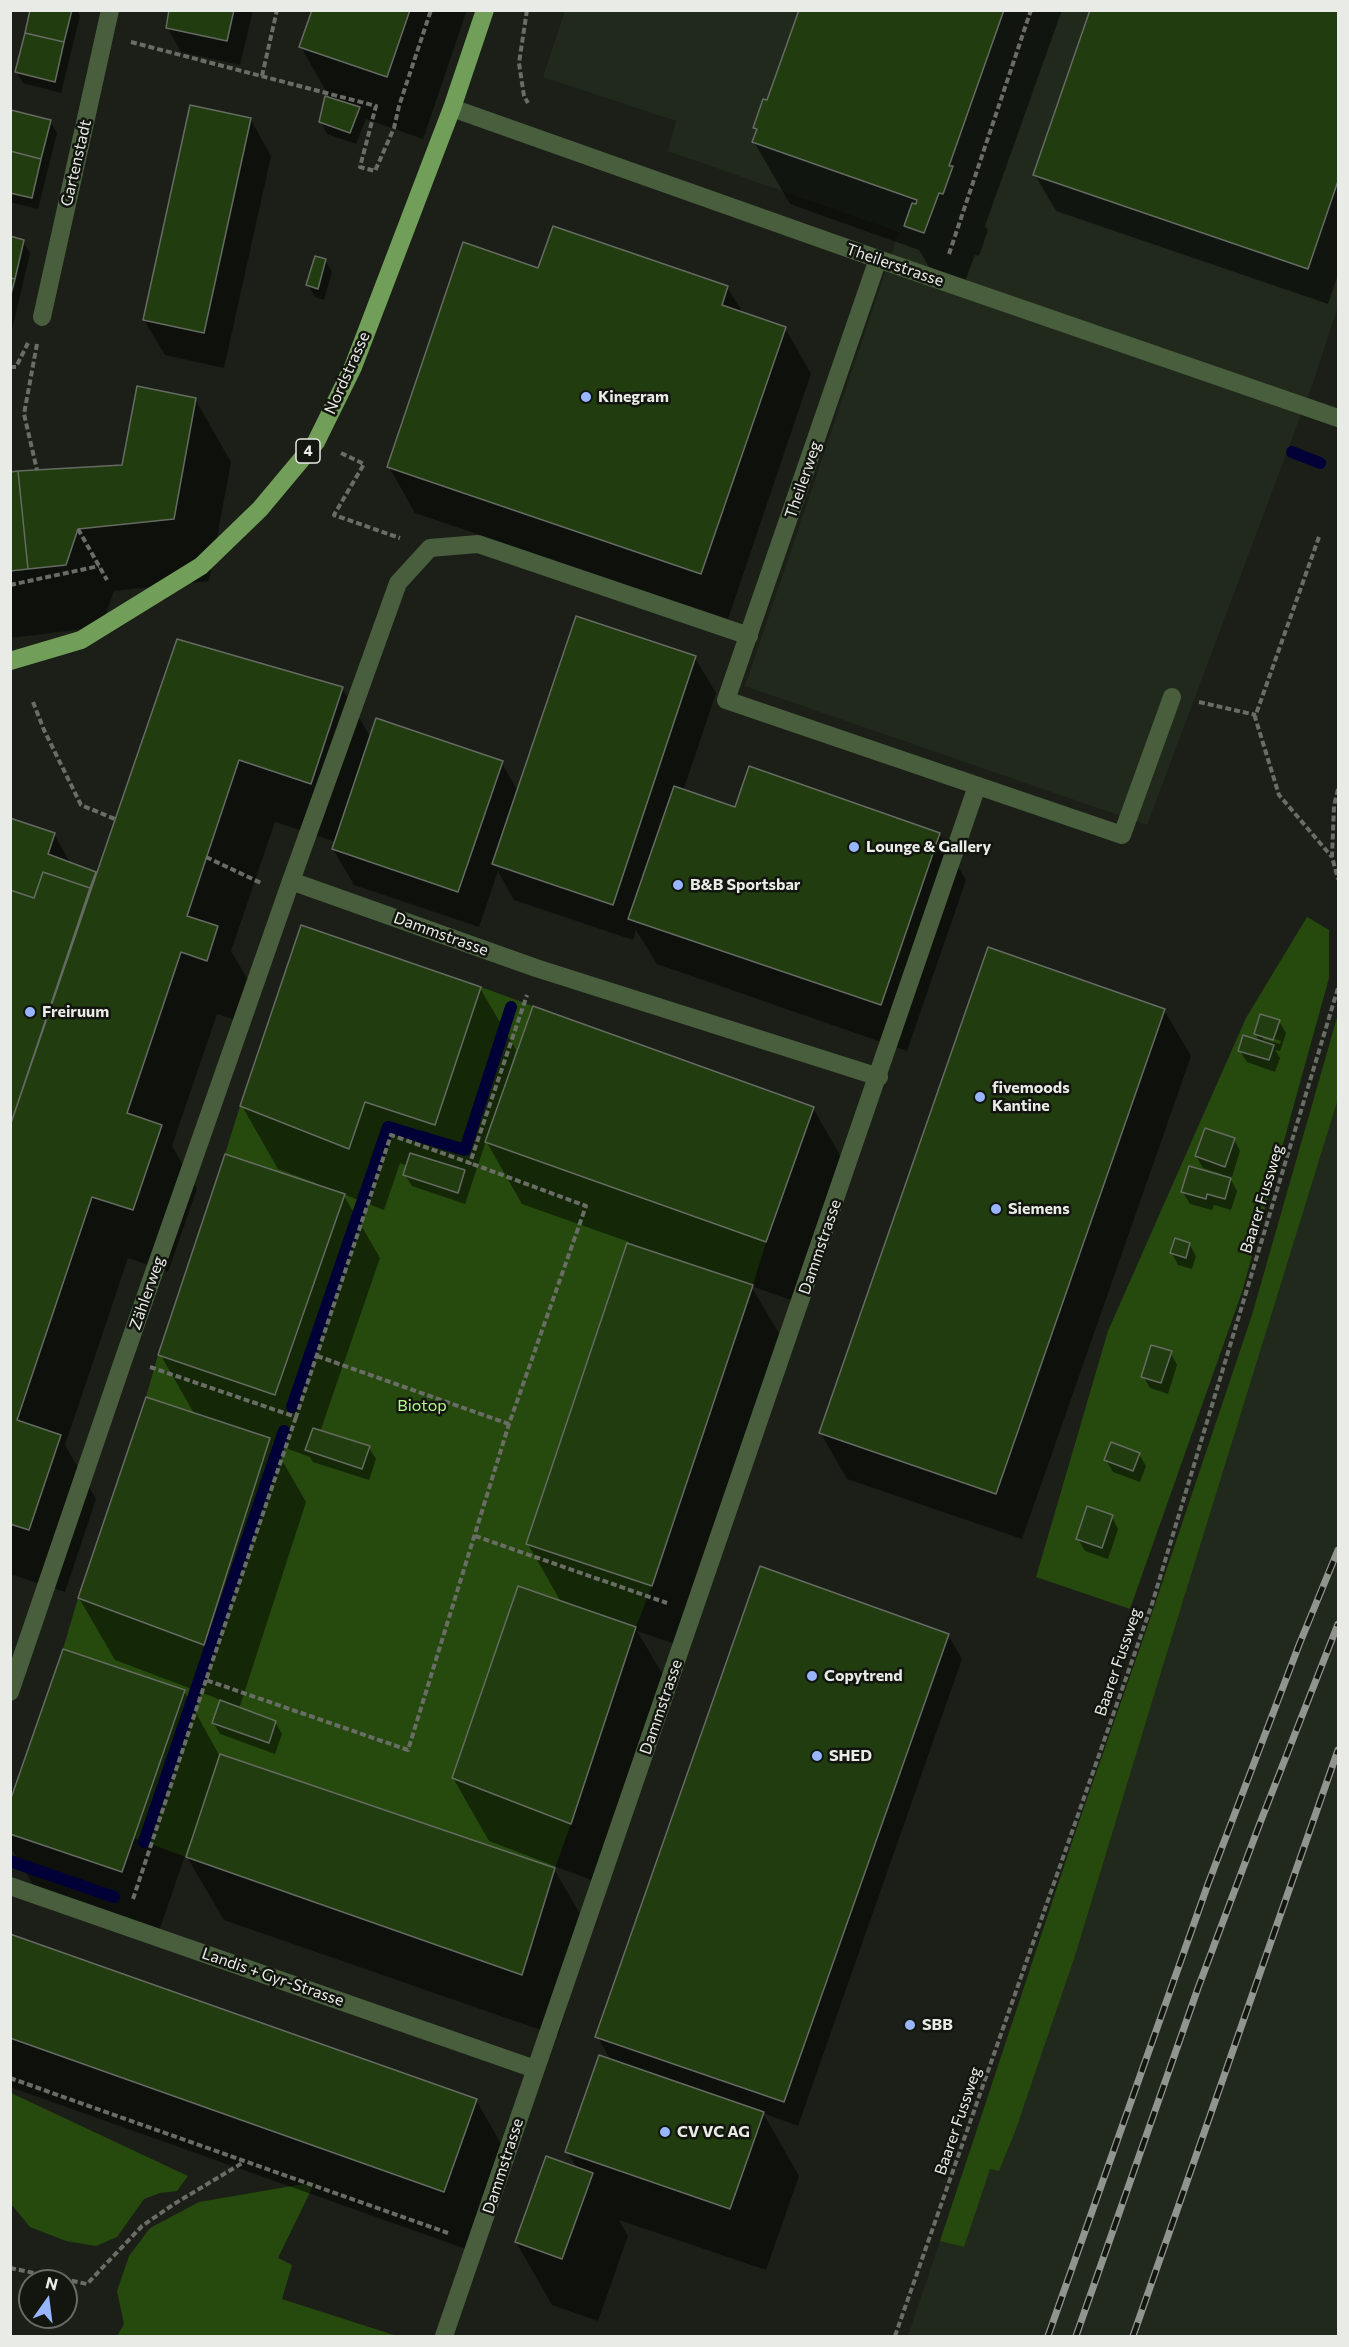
<!DOCTYPE html>
<meta charset="utf-8">
<style>
body{margin:0}
#map{position:relative;width:1349px;height:2347px;overflow:hidden;background:#1b1f18;font-family:Commissioner,sans-serif}
canvas{display:block}
.frame{position:absolute;inset:0;border:12px solid #e8ebe6;pointer-events:none}
.north{position:absolute;left:18px;top:2269px;width:60px;height:60px;box-sizing:border-box;background:#12160f;border:2px solid #686b65;border-radius:50%;rotate:14deg;font-size:16px;font-weight:700;line-height:24px;text-align:center;color:#e8ebe6}
.north::after{content:'';display:block;margin:auto;width:21px;height:27px;background:#98b6fd;clip-path:polygon(50% 0,100% 100%,50% 72%,0 100%)}
</style>
<div id="map">
<canvas width="1349" height="2347"></canvas>
<div class="frame"></div>
<div class="north">N</div>
</div>
<script>
const g = document.querySelector('canvas').getContext('2d');
g.lineJoin = 'round';
function fill(path, color) { g.fillStyle = color; g.fill(path, 'evenodd'); }
const shape = rows => new Path2D(rows.map(r => 'M' + r).join(''));
function trace(path, color, width, dash) { g.strokeStyle = color; g.lineWidth = width; g.lineCap = dash ? 'butt' : 'round'; g.setLineDash(dash || []); g.stroke(path); }
function write(font, color, halo, rows, align = 'center') {
  g.font = font + ' Commissioner,sans-serif'; g.lineWidth = 5; g.setLineDash([]); g.textBaseline = 'middle'; g.strokeStyle = halo; g.fillStyle = color; for (const [text, x, y, turn = 0] of rows) {
    g.save(); g.translate(x, y); g.rotate((+turn || 0) * Math.PI / 180); g.textAlign = isNaN(turn) ? turn : align; if (halo) g.strokeText(text, 0, 0); g.fillText(text, 0, 0); g.restore();
  }
}
fill(shape([
 [565,11,1338,11,1338,306,1315,377,1147,825,745,686,899,232,668,151,676,121,543,77],
 [1338,1099,1338,2336,908,2336,940,2241,964,2247,990,2168,999,2171,1015,2132,1075,1956,1162,1669]
]), '#21291d');
fill(shape([
 [1307,917,1329,930,1329,978,1242,1292,1130,1609,1036,1577,1108,1331,1246,1018],
 [481,987,533,1006,485,1142,766,1242,753,1285,627,1243,526,1544,652,1586,636,1627,518,1586,452,1778,571,1824,555,1868,221,1754,186,1857,134,1838,185,1690,63,1649,78,1598,204,1645,270,1438,146,1397,158,1355,276,1395,345,1195,225,1154,240,1106,348,1149,365,1102,435,1125],
 [1338,1014,1338,1099,1162,1669,1075,1956,1015,2132,999,2171,990,2169,964,2247,940,2241,1074,1836,1147,1628,1252,1315],
 [11,2093,188,2176,177,2191,160,2193,144,2199,117,2237,96,2246,66,2241,30,2227,11,2204],
 [315,2182,278,2258,292,2265,282,2299,397,2336,117,2336,124,2324,117,2291,129,2256,150,2228,199,2202]
]), '#264a0d');
fill(shape([
 [31,10,77,10,80,16,61,93,23,83,16,71],
 [171,10,253,10,240,65,181,52,167,27],
 [314,10,467,10,423,139,366,119,356,144,327,134,321,122,331,100,301,47],
 [801,10,1062,10,985,226,988,230,979,256,975,255,960,295,942,288,919,250,790,204,754,142,757,132,755,127,768,102],
 [1092,10,1338,10,1338,275,1328,304,1056,211,1035,175],
 [12,111,50,121,57,133,38,209,10,202],
 [251,120,271,156,224,368,165,355,144,320],
 [10,238,23,241,30,253,12,330],
 [325,260,332,272,324,300,315,297,308,285],
 [539,270,727,287,743,313,785,328,811,374,728,619,415,513,389,467],
 [195,399,231,462,209,581,114,591,101,627,10,638,10,475,124,466],
 [178,641,342,688,371,738,501,762,518,791,695,658,716,693,683,791,736,809,939,834,966,880,907,1051,657,964,636,930,633,940,514,900,498,871,479,927,354,885,333,849,336,842,275,822,231,951,254,990,242,1022,217,1014,172,1146,197,1189,168,1272,128,1258,65,1445,96,1499,65,1592,13,1575,10,1584,10,819,54,834,71,864,97,874],
 [480,988,516,1050,511,1066,813,1108,849,1171,802,1304,751,1286,788,1349,687,1648,637,1631,672,1690,607,1886,489,1841,453,1778,561,1602,528,1544,629,1242,522,1204,486,1141,465,1204,412,1186,405,1175,407,1166,400,1163,384,1210,343,1194,380,1258,320,1432,369,1448,376,1459,369,1480,313,1462,310,1457,272,1443,306,1502,239,1709,275,1722,282,1734,275,1754,220,1734,213,1722,221,1700,115,1660,79,1598,195,1415,160,1354,316,1183,278,1169,242,1106],
 [1164,1010,1191,1056,1022,1539,847,1479,820,1432],
 [1279,1021,1286,1033,1280,1051,1275,1050,1280,1058,1275,1072,1247,1062,1240,1051,1260,1042,1255,1034],
 [1263,1035,1281,1041,1280,1044,1263,1039],
 [1234,1139,1240,1151,1231,1180,1237,1191,1231,1210,1214,1205,1212,1210,1190,1204,1183,1192,1221,1177,1221,1174,1203,1168,1196,1156],
 [1189,1244,1196,1256,1192,1269,1178,1265,1172,1253],
 [1171,1353,1177,1365,1168,1394,1150,1388,1143,1376],
 [1139,1454,1146,1466,1140,1482,1113,1472,1106,1460],
 [1112,1517,1118,1529,1108,1559,1085,1551,1078,1539],
 [948,1635,962,1659,798,2126,763,2113,799,2176,766,2270,619,2220,628,2236,598,2321,552,2305,516,2242,577,2168,567,2152,611,2061,597,2036],
 [184,1691,219,1755,554,1869,590,1931,558,2036,224,1920,187,1857,192,1845,189,1844,158,1934,38,1893,10,1846,10,1806],
 [10,1935,476,2100,512,2163,480,2254,10,2087]
]), '#0007');
trace(shape([
 [1292,452,1320,463],
 [292,1407,388,1127,465,1150,511,1007],
 [144,1842,284,1431],
 [10,1861,114,1897]
]), '#010037', 12);
const building = shape([
 [30,10,72,10,64,42,25,33,30,10],
 [169,10,234,10,227,41,166,28,169,10],
 [312,10,410,10,387,77,299,47,312,10],
 [799,10,1004,10,949,166,953,166,943,194,939,193,924,233,904,226,912,203,916,204,917,200,752,142,757,129,753,128,763,99,767,100,799,10],
 [1090,10,1338,10,1338,181,1308,269,1033,175,1090,10],
 [25,33,64,42,55,82,15,72,25,33],
 [325,96,360,107,350,133,319,122,325,96],
 [190,105,251,118,204,333,143,320,190,105],
 [11,110,51,120,41,159,10,151,11,110],
 [10,151,41,159,32,198,10,193,10,151],
 [553,226,728,286,722,305,786,327,701,574,387,467,463,242,538,268,553,226],
 [10,236,24,240,15,279,10,278,10,236],
 [315,256,326,259,318,289,306,285,315,256],
 [10,278,15,279,10,298,10,278],
 [137,386,196,398,174,519,78,529,66,565,28,569,18,471,122,465,137,386],
 [18,471,28,569,10,571,10,472,18,471],
 [576,616,696,656,613,905,492,864,576,616],
 [177,639,343,687,311,784,239,760,187,916,218,926,207,961,181,952,127,1113,162,1125,133,1210,92,1197,17,1420,61,1435,29,1530,10,1524,10,1126,177,639],
 [376,718,503,761,458,892,332,849,376,718],
 [749,766,940,833,881,1005,628,919,674,786,735,807,749,766],
 [10,818,55,833,48,854,96,872,90,888,43,872,34,898,10,890,10,818],
 [43,872,90,888,10,1126,10,890,34,898,43,872],
 [301,925,481,987,435,1125,365,1102,349,1149,240,1106,301,925],
 [988,947,1165,1009,996,1494,819,1433,988,947],
 [533,1006,814,1107,766,1242,485,1142,533,1006],
 [1260,1014,1280,1020,1273,1040,1254,1034,1260,1014],
 [1243,1035,1274,1045,1269,1060,1238,1051,1243,1035],
 [1205,1128,1235,1138,1225,1167,1195,1156,1205,1128],
 [410,1153,465,1170,458,1193,403,1175,410,1153],
 [225,1154,345,1194,275,1395,158,1355,225,1154],
 [1189,1166,1231,1178,1225,1199,1207,1194,1206,1199,1181,1192,1189,1166],
 [1175,1238,1190,1243,1186,1258,1170,1253,1175,1238],
 [627,1243,753,1285,652,1586,526,1544,627,1243],
 [1151,1345,1172,1351,1161,1383,1141,1377,1151,1345],
 [146,1397,270,1438,204,1645,78,1598,146,1397],
 [313,1428,370,1446,362,1469,305,1450,313,1428],
 [1111,1442,1140,1453,1133,1471,1104,1460,1111,1442],
 [1087,1506,1113,1515,1102,1548,1076,1539,1087,1506],
 [760,1566,949,1634,784,2102,595,2037,760,1566],
 [518,1586,636,1627,571,1824,452,1778,518,1586],
 [63,1649,185,1690,122,1872,10,1834,10,1801,63,1649],
 [220,1700,276,1721,269,1743,212,1723,220,1700],
 [220,1754,555,1868,522,1975,186,1857,220,1754],
 [10,1934,477,2099,444,2192,10,2038,10,1934],
 [599,2055,764,2112,730,2209,565,2152,599,2055],
 [546,2156,593,2173,562,2259,515,2242,546,2156]
]);
fill(building, '#213c0f');
trace(building, '#656b62', 1.5);
trace(shape([
 [527,10,519,63,524,96,528,103],
 [131,42,376,106,360,167,375,171,394,128,399,106,431,10],
 [262,76,277,10],
 [949,254,1031,10],
 [37,344,24,414,37,470],
 [10,367,16,367,28,343],
 [341,453,364,464,334,515,400,538],
 [78,529,107,580],
 [1319,537,1255,717,1279,795,1332,857],
 [10,585,99,566],
 [33,702,44,730,81,805,115,819],
 [1199,702,1256,715],
 [1338,789,1334,806,1332,857,1338,879],
 [206,857,261,883],
 [317,1356,509,1424],
 [150,1367,296,1417,391,1135,470,1163,527,995],
 [296,1417,206,1680,408,1750,509,1424,586,1206,470,1163],
 [475,1536,667,1603],
 [133,1899,206,1680],
 [10,2078,448,2233],
 [10,2268,87,2284,142,2226,174,2204,244,2162],
 [895,2336,1152,1604,1338,988]
]), '#696d66', 4, [6, 3]);
trace(shape([
 [452,108,878,259,1338,418],
 [878,259,726,700,1122,835,1172,697],
 [291,881,398,583,430,548,478,544,749,636]
]), '#485e3d', 18);
trace(shape([
 [42,317,110,10],
 [10,1692,124,1358,291,881,536,968,879,1077],
 [10,1886,535,2069],
 [444,2336,977,786]
]), '#485e3d', 18);
trace(shape([
 [10,661,81,640,201,566,260,509,316,442,353,367,452,108,485,10]
]), '#719e58', 18);
const rail = shape([
 [1048,2336,1208,1884,1299,1645,1338,1550],
 [1076,2336,1198,1988,1260,1823,1338,1624],
 [1133,2336,1338,1750]
]);
trace(rail, '#91958f', 7);
trace(rail, '#12160f', 4.5, [14]);
for (const [x, y, r, color] of [
 [586,397,6,"#98b6fd"],
 [854,847,6,"#98b6fd"],
 [678,885,6,"#98b6fd"],
 [30,1012,6,"#98b6fd"],
 [980,1097,6,"#98b6fd"],
 [996,1209,6,"#98b6fd"],
 [812,1676,6,"#98b6fd"],
 [817,1756,6,"#98b6fd"],
 [910,2025,6,"#98b6fd"],
 [665,2132,6,"#98b6fd"]
]) { const dot = new Path2D(); dot.arc(x, y, r, 0, 2 * Math.PI); g.fillStyle = color; g.fill(dot); trace(dot, '#12160f', 2); }
for (const [x, y, w] of [
 [308,451,24]
]) { const box = new Path2D(); box.roundRect(x - w / 2, y - 12, w, 24, 4.5); g.fillStyle = '#12160f'; g.fill(box); trace(box, '#e8ebe6', 1.5); }
write('bold 15px', '#e8ebe6', null, [
 ["4",308,451]
]);
write('16px', '#e8ebe6', '#12160f', [
 ["Gartenstadt",76,163,-77],
 ["Theilerstrasse",895,265,19],
 ["Nordstrasse",347,373,-66],
 ["Theilerweg",803,480,-71],
 ["Dammstrasse",441,934,20],
 ["Baarer Fussweg",1262,1199,-73],
 ["Dammstrasse",820,1247,-71],
 ["Zählerweg",147,1293,-71],
 ["Baarer Fussweg",1118,1662,-71],
 ["Dammstrasse",661,1707,-71],
 ["Landis + Gyr-Strasse",273,1977,19],
 ["Baarer Fussweg",958,2121,-71],
 ["Dammstrasse",503,2166,-72]
]);
write('bold 16px', '#e8ebe6', '#12160f', [
 ["Kinegram",598,397],
 ["Lounge & Gallery",866,847],
 ["B&B Sportsbar",690,885],
 ["Freiruum",42,1012],
 ["fivemoods",992,1088],
 ["Kantine",992,1106],
 ["Siemens",1008,1209],
 ["Copytrend",824,1676],
 ["SHED",829,1756],
 ["SBB",922,2025],
 ["CV VC AG",677,2132]
], 'left');
write('16px', '#b4fb8c', '#12160f', [
 ["Biotop",422,1406]
]);
</script>
